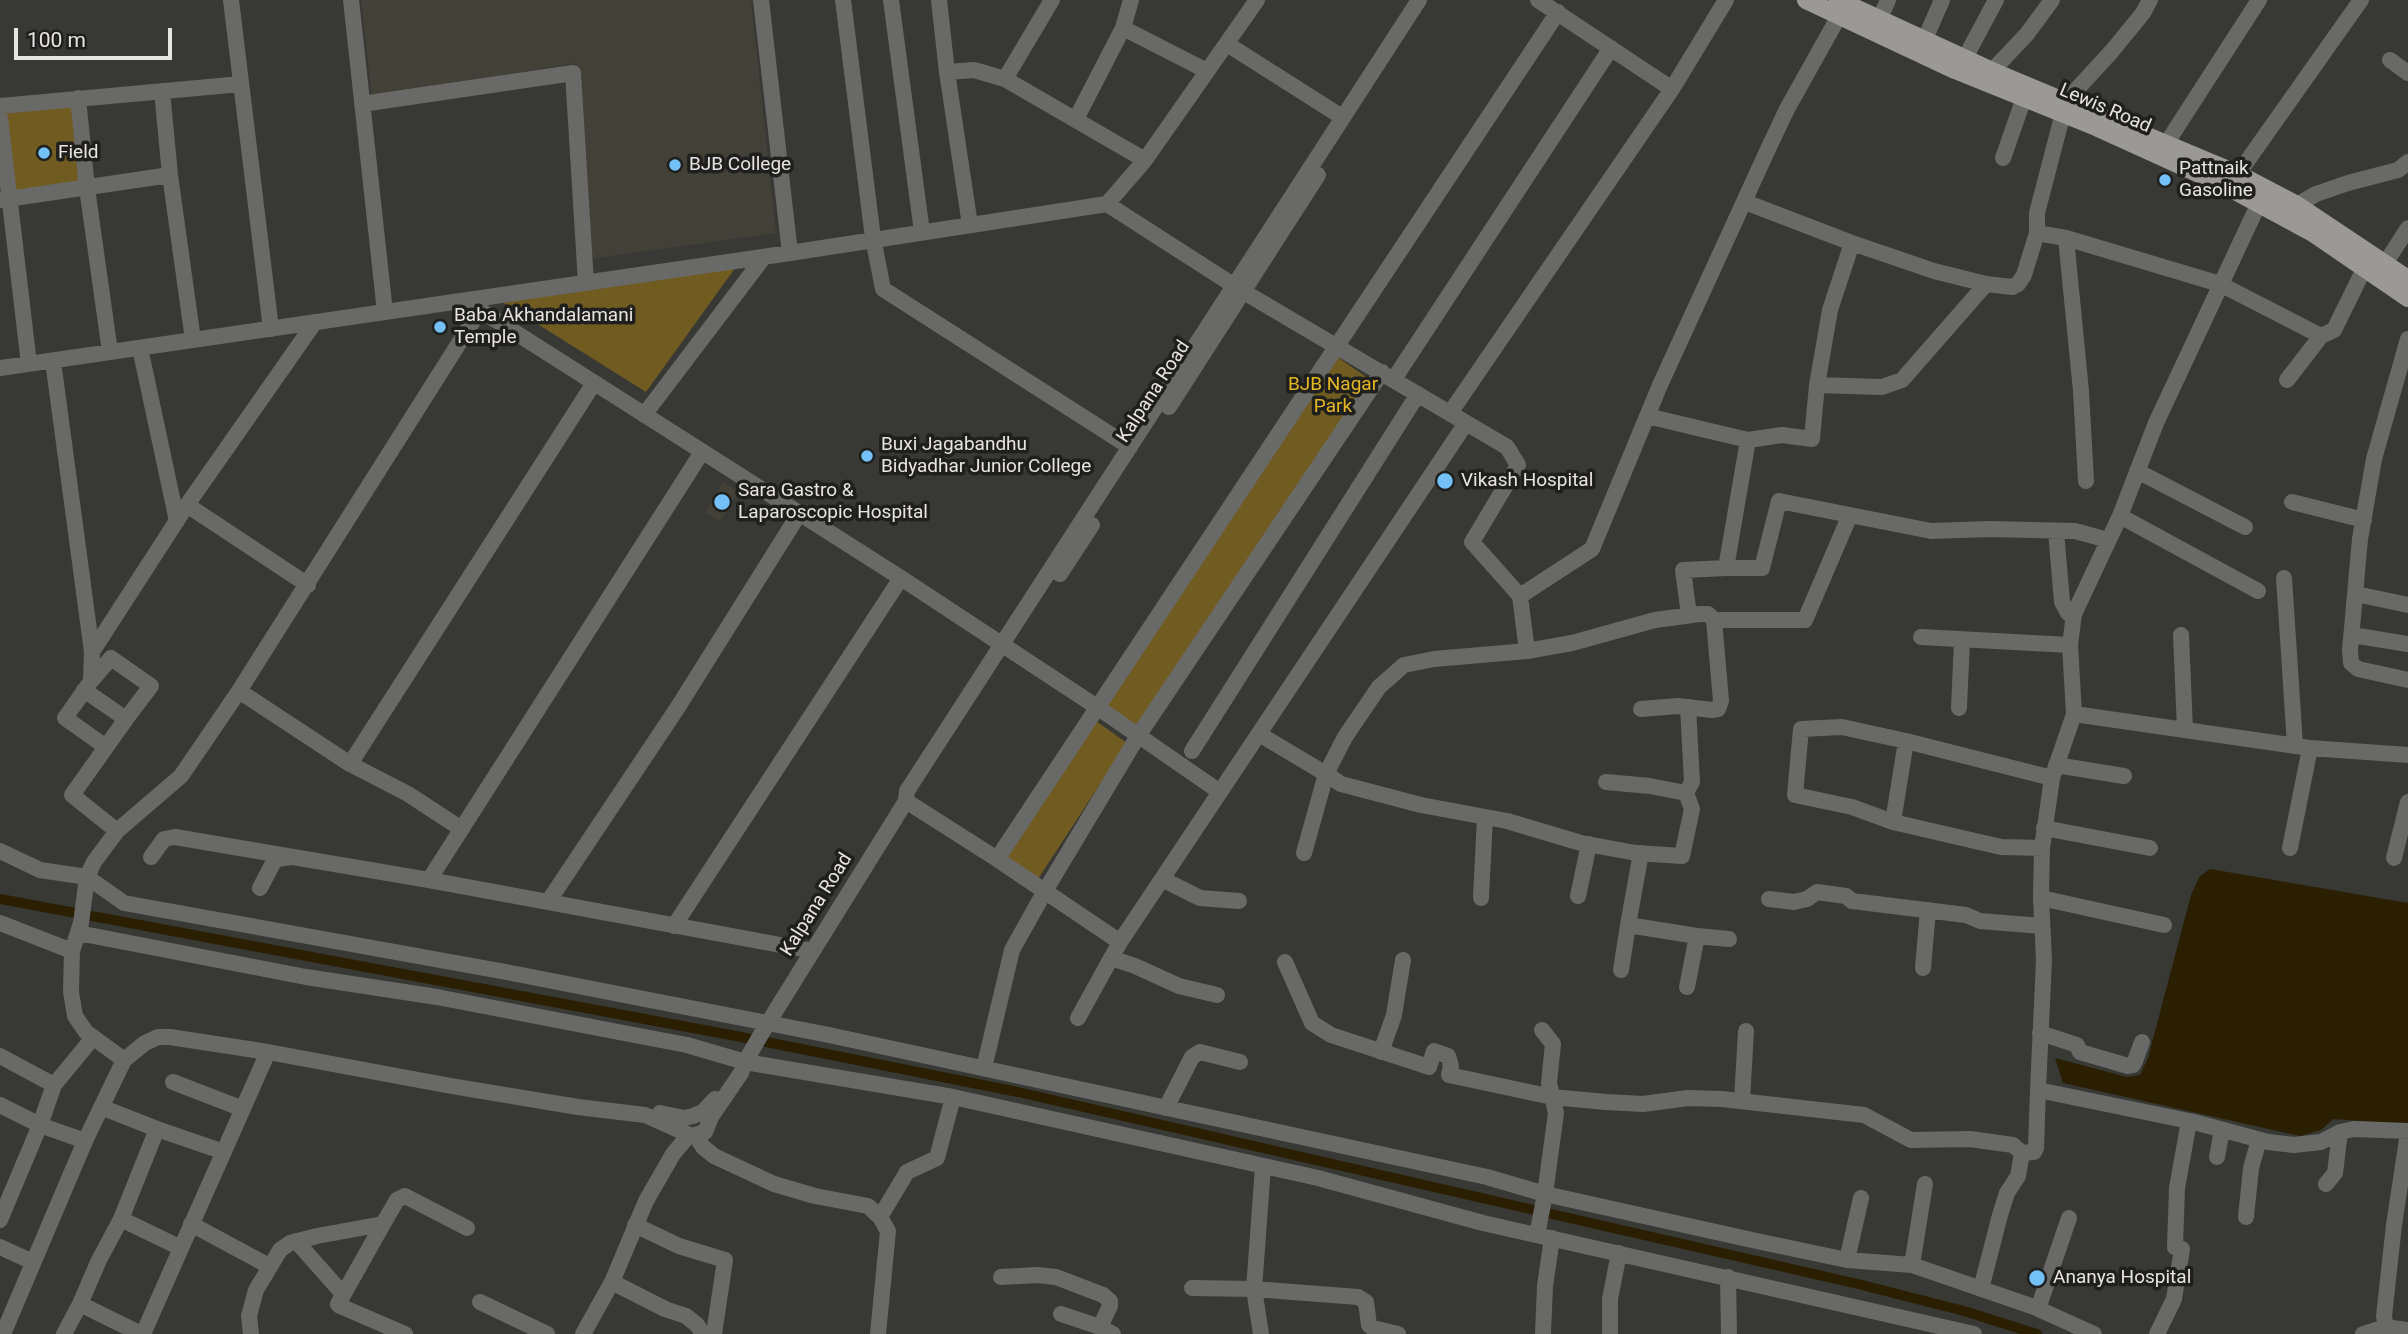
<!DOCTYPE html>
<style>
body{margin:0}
#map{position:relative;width:2408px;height:1334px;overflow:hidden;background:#383835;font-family:Roboto,sans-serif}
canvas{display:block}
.scale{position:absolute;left:14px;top:28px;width:158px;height:32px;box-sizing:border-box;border:4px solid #e6e5e4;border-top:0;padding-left:9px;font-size:21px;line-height:24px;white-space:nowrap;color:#e6e5e4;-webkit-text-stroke:5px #1f1f1e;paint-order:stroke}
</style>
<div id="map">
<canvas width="2408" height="1334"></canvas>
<div class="scale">100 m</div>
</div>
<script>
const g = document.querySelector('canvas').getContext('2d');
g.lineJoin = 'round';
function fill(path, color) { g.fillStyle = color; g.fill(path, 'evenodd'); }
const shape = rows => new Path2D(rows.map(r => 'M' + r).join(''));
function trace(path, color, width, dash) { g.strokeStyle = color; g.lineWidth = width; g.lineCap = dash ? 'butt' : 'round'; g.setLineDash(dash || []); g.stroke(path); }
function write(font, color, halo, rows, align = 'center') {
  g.font = font + ' Roboto,sans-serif'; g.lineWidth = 7; g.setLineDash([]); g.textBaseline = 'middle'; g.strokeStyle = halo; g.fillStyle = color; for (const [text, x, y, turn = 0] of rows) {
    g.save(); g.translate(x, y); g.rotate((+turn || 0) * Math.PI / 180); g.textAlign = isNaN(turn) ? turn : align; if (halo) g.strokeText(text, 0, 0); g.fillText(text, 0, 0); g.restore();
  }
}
fill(shape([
 [361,0,751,0,776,233,589,259,575,63,372,97],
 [723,482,739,492,720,521,705,512]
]), '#434038');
fill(shape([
 [78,98,87,188,10,199,0,106],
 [738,264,646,392,496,298],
 [1336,356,1369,379,1137,729,1104,708],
 [1096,721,1127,743,1038,879,1006,858]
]), '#705c21');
fill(shape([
 [2210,869,2408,903,2408,1124,2333,1119,2321,1130,2300,1136,2063,1083,2055,1058,2127,1077,2140,1075,2148,1058,2191,895,2200,876]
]), '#2a1f00');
trace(shape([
 [0,899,736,1036,1018,1092,1858,1284,1964,1311,2037,1334]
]), '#2a1f00', 10);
trace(shape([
 [231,0,271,329],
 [351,0,385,312],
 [761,0,790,253],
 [843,0,873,238,883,289,1130,447],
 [891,0,922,232],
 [939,0,947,72,970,225],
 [1538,0,1672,89],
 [1880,18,1888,0],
 [1123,28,1207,71],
 [1925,39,1942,0],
 [1227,44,1342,117],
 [1965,58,1996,0],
 [2390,60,2408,73],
 [1992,71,2027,34,2052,0],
 [947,72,974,70,1005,79,1145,160],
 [1005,79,1052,0],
 [162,91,170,175,193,340],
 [78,98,87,188,110,352],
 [2066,101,2112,51,2143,13,2150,0],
 [362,104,573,73,586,283],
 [0,106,241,84],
 [0,118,29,364],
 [1076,119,1123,28,1131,0],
 [2166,144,2259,0],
 [2003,158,2024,98],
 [2238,174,2361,0],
 [0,200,170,175],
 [1745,202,1852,243,1934,271,1986,284,2012,287,2018,284,2024,275,2037,233,2037,213,2063,113],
 [2259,203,2156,423,2120,516,2074,614,2070,645,2074,714,2052,778,2042,848,2041,898,2044,960,2038,1090,2194,1122,2268,1142,2294,1145,2321,1142,2340,1132,2354,1129,2408,1131],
 [1107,204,1244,292,1507,447,1518,465,1472,542,1520,596,1592,549,1660,385,1769,147,1787,109,1839,16],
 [2297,205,2316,194,2348,183,2398,170,2408,162],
 [2037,233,2066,238,2220,284,2321,336],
 [2066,238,2081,391,2086,481],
 [2379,273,2408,228],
 [480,310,901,578,1097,707,1220,792],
 [2408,339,2374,459,2360,539,2350,650,2351,663,2358,669,2408,680],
 [140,348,177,521],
 [53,361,92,652,91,681,65,718,106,747],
 [0,368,790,253,1107,204,1145,160,1257,0],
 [1394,379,1611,48],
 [2287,380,2321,336,2334,330,2365,267],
 [1817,385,1882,387,1902,380,1986,284],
 [1169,407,1318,175],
 [1450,413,1672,89,1726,0],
 [644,415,764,257],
 [1647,416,1748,440,1782,435,1812,439,1817,385,1830,310,1852,243],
 [1748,440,1726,568,1762,568,1779,501,1931,531,1990,529,2075,531,2108,540],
 [2137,471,2245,527],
 [2292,502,2364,520],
 [187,505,308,585],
 [2120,516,2258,591],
 [2056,531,2062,602,2068,613,2074,614],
 [1060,574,1092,525],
 [2284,578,2295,745],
 [2356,594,2408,605],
 [1520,596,1527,651],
 [1689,615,1683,570,1726,568],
 [2181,635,2185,729],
 [2352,635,2408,644],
 [1921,637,2070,645],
 [92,652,187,505,315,322],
 [91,681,111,658,151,686,126,719],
 [84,690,126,719,72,795,117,831],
 [239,691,350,764,408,794,460,828],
 [1959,708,1962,640],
 [1641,709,1678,706,1712,710,1718,709,1721,701,1714,620],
 [2074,714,2310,748,2408,755],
 [1259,734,1326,774,1345,737,1379,687,1404,665,1434,659,1527,651,1572,643,1655,620,1700,614,1708,614,1714,620,1805,620,1850,515],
 [1906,741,2052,778],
 [1192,751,1418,394],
 [350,764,594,383],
 [2056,765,2124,776],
 [1606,782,1650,786,1686,793,1692,782,1688,707],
 [906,801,997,859,1120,942],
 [1893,822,1906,741,1842,727,1801,729,1795,795,1852,807,1893,822,2001,847,2042,848],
 [2044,828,2150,848],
 [2290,848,2310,748],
 [0,851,40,870,87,877,124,903,506,972,829,1035,1487,1177,1545,1194,1752,1240,1847,1260,1912,1265,2034,1307,2094,1334],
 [1304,853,1326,774,1341,784,1421,805,1507,821,1581,843,1636,853,1682,856,1692,809,1686,793],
 [1641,853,1628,925,1697,936,1687,987],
 [151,857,164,839,175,837,429,880,813,951],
 [2394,858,2408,802],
 [997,859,1558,12],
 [1162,879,1200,898,1239,901],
 [429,880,702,452],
 [260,888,272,865,277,859,291,857],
 [1578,896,1589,844],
 [1481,898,1485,817],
 [2041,898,2164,925],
 [1769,899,1794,902,1807,899,1817,892,1846,896,1852,901,1966,915,1980,921,2042,926],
 [548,902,678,707,799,514],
 [0,923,72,951],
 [674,926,901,578],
 [78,933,306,977,437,997,629,1034,687,1045,745,1062,953,1097,1318,1178,1483,1223,1974,1334],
 [1697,936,1729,939],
 [1111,958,1135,966,1179,986,1217,995],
 [1285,962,1312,1023,1331,1035,1429,1067,1434,1051,1448,1056,1451,1066,1449,1075,1552,1097,1606,1102,1643,1104,1688,1098,1722,1099,1864,1115,1911,1140,1970,1139,2013,1145,2022,1153],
 [1923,968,1928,910],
 [1621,970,1628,925],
 [1078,1018,1120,942,1466,423],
 [2040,1033,2077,1045,2080,1052,2128,1066,2133,1065,2135,1061,2142,1042],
 [1381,1052,1394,1015,1403,960],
 [0,1056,54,1085,92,1039],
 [124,1060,86,1032,75,1016,71,992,72,951,81,923,87,877,94,862,117,831,181,776,239,691,480,310,477,299],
 [984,1068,1012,950,1045,891,1138,736,1382,372],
 [173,1082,243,1109],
 [1742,1100,1746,1031],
 [0,1105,40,1125,85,1141],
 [101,1107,157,1129,121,1219,99,1260,80,1304,141,1334],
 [1166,1108,1192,1057,1200,1052,1240,1062],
 [660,1113,684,1118,693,1116,703,1112,715,1099],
 [157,1129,224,1152],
 [696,1136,703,1147,714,1156,774,1184,815,1196,868,1206,880,1217,888,1231,878,1334],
 [2217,1157,2222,1130],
 [2326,1184,2335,1173,2340,1132],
 [880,1217,907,1172,937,1158,953,1097],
 [2246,1217,2251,1168,2259,1140],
 [121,1219,181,1248],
 [0,1220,40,1125,54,1085],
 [191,1224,269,1266],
 [635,1225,679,1246,725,1260,714,1334],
 [1537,1235,1545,1194,1556,1113,1549,1083,1553,1044,1542,1030],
 [296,1241,343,1294],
 [0,1247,33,1262],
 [1847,1260,1861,1198],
 [1912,1265,1925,1184],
 [1001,1277,1038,1275,1056,1277,1103,1295,1110,1301,1110,1306,1100,1327],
 [1728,1277,1729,1334],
 [612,1282,665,1309,686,1316,697,1325,703,1334],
 [1192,1288,1254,1289,1358,1297,1366,1302,1369,1325,1373,1328,1398,1334],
 [1981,1289,2000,1215,2007,1193,2018,1176,2022,1153,2034,1152,2036,1148,2038,1090],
 [480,1302,547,1334],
 [2038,1309,2069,1218],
 [1061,1314,1100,1327,1113,1334],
 [3,1334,85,1141,124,1060,145,1043,158,1037,170,1037,268,1052,451,1086,578,1107,645,1115,692,1136,705,1132,711,1117,741,1073,745,1062,763,1031,906,801,907,791,1419,0],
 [64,1334,80,1304],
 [143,1334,268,1052],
 [251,1334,249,1316,256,1290,280,1250,290,1243,317,1236,383,1224],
 [405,1334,340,1306,338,1304,383,1224,397,1200,405,1196,467,1228],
 [583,1334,612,1282,646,1201,673,1154,689,1135],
 [1261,1334,1254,1289,1263,1167],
 [1543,1334,1545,1286,1552,1238],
 [1610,1334,1610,1299,1619,1253],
 [2157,1334,2174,1299,2182,1249,2175,1247,2177,1188,2189,1121],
 [2363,1334,2385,1327,2408,1330],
 [2387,1334,2384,1316,2394,1225,2408,1133]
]), '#696968', 16);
trace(shape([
 [1806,0,1955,70,2096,127,2226,186,2313,233,2408,298],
 [1838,0,1992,71,2238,174,2297,205,2408,279]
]), '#9a9996', 18);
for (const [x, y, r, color] of [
 [44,153,7,"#73c1f6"],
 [675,165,7,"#73c1f6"],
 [2165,180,7,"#73c1f6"],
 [440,327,7,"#73c1f6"],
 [867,456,7,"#73c1f6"],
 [1445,481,9,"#73c1f6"],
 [722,502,9,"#73c1f6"],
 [2037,1278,9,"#73c1f6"]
]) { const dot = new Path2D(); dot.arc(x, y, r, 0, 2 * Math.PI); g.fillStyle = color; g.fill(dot); trace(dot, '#1f1f1e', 2.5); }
write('19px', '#e6e5e4', '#1f1f1e', [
 ["Lewis Road",2105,109,23],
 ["Kalpana Road",1154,392,-57],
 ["Kalpana Road",817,905,-58]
]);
write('19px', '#e6e5e4', '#1f1f1e', [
 ["Field",58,153],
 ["BJB College",689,165],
 ["Pattnaik",2179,169],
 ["Gasoline",2179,191],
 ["Baba Akhandalamani",454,316],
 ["Temple",454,338],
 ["Buxi Jagabandhu",881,445],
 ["Bidyadhar Junior College",881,467],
 ["Vikash Hospital",1461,481],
 ["Sara Gastro &",738,491],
 ["Laparoscopic Hospital",738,513],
 ["Ananya Hospital",2053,1278]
], 'left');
write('19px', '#e5b823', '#1f1f1e', [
 ["BJB Nagar",1333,385],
 ["Park",1333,407]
]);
</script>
